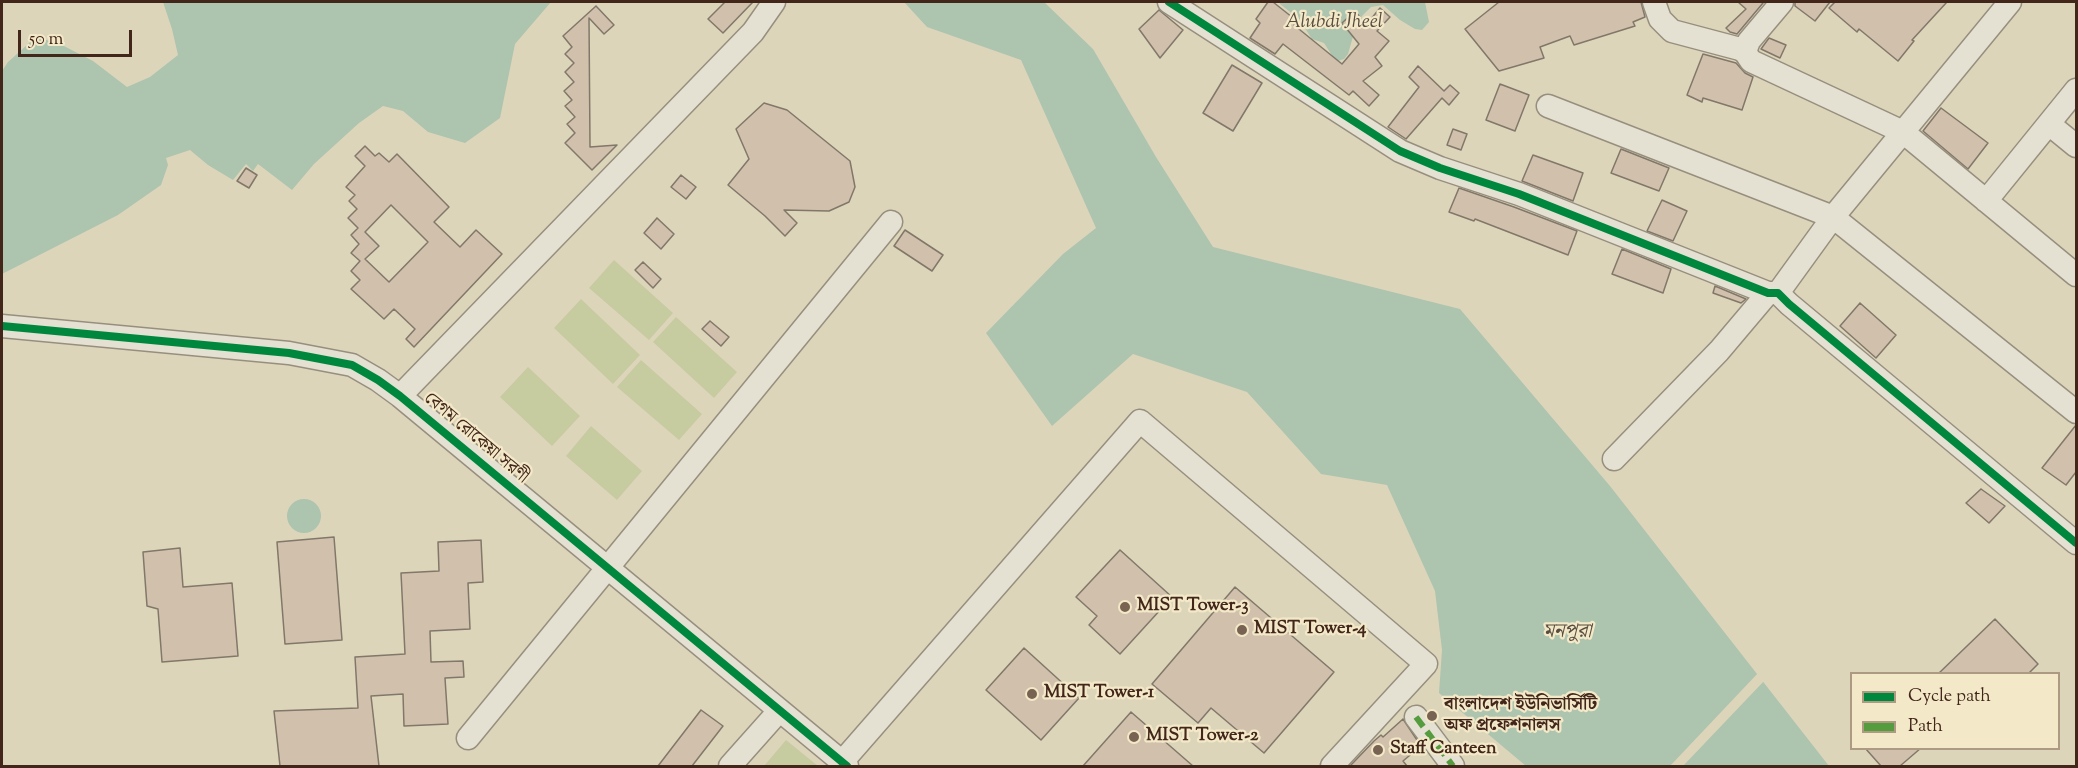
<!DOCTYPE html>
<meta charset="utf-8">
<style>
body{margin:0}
#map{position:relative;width:2078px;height:768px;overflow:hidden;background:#ddd5ba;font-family:"Sorts Mill Goudy",serif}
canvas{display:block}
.frame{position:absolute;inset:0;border:3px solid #42261a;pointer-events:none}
.legend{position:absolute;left:1850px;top:672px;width:210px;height:78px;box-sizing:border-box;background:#f3e9c8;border:2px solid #ac9b82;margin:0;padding:8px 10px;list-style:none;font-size:18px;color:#42261a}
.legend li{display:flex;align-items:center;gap:12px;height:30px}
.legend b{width:30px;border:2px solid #ac9b82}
.scale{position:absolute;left:18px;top:30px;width:114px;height:27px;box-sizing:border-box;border:3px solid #42261a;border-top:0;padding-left:8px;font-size:18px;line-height:21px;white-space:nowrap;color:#42261a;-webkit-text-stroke:4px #f3e9c8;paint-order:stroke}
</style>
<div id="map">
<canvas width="2078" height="768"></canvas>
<div class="frame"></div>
<ul class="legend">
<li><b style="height:8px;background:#00873e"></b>Cycle path</li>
<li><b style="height:8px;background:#549c3e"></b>Path</li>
</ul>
<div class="scale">50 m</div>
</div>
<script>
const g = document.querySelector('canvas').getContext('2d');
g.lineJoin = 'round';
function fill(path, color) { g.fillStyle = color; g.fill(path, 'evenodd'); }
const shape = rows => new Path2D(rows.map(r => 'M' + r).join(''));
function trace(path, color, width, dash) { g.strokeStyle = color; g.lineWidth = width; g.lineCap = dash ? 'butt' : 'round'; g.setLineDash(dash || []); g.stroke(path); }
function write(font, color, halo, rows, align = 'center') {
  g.font = font + ' "Sorts Mill Goudy","Noto Serif Bengali",serif'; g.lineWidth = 4.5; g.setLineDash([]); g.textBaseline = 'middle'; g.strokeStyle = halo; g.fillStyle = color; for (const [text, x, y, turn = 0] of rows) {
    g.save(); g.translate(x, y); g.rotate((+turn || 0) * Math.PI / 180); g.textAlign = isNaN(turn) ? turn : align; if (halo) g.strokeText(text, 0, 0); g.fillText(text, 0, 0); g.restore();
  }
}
fill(shape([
 [614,260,673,313,649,340,589,288],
 [581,299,640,355,613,384,554,328],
 [676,317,737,372,714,398,653,342],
 [641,360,702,414,679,440,617,387],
 [528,367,580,416,552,446,500,397],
 [591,426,642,471,617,500,566,456],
 [786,740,818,766,764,766]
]), '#c7cba0');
fill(shape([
 [163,2,551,2,515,44,500,118,465,143,428,132,403,111,383,106,359,123,314,164,292,190,258,164,253,171,246,164,233,180,208,165,190,150,166,158,168,165,161,185,118,215,2,274,2,71,8,62,36,37,60,44,93,61,127,87,150,77,178,55,172,29],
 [904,2,1044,2,1093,49,1156,157,1213,247,1460,309,1610,486,1829,766,1526,766,1439,693,1442,650,1435,591,1387,485,1321,474,1247,392,1133,354,1052,426,986,333,1063,254,1096,228,1021,60,927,27],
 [1279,2,1425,2,1429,22,1422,30,1415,29,1400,20,1383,5,1371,7,1362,16,1354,33,1348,54,1344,59,1338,61,1333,57,1324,43,1312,39,1299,19,1280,4],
 '287 516a17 17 0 1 1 34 0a17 17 0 1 1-34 0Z'
]), '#adc4af');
fill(shape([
 [1759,672,1765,680,1683,766,1670,766]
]), '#ddd5ba');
const building = shape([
 [725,2,753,2,723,33,708,19,725,2],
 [1268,2,1273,2,1297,21,1294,25,1342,64,1359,44,1342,23,1355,11,1366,25,1380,8,1390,17,1377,31,1389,41,1375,57,1382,66,1363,81,1379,95,1369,106,1353,91,1349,95,1283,44,1275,54,1250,38,1260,23,1256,19,1268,2],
 [1499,2,1641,2,1645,17,1633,22,1635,26,1574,45,1570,36,1540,47,1544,58,1499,71,1465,29,1499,2],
 [1738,2,1761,2,1763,3,1737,34,1730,32,1726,28,1746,9,1738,2],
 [1795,2,1830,2,1815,21,1795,6,1795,2],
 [1835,2,1947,2,1912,40,1914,41,1898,61,1859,29,1857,32,1829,8,1835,2],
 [596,6,614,25,604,34,589,18,590,147,617,145,592,170,565,143,575,133,567,124,575,117,565,106,572,100,564,91,574,82,565,72,574,63,565,54,572,47,563,36,596,6],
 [1159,10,1183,30,1160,58,1139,29,1159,10],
 [1769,38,1786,45,1780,58,1761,49,1769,38],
 [1703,54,1736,63,1745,73,1753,77,1742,110,1703,98,1702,102,1687,95,1703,54],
 [1232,65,1262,83,1233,131,1203,113,1232,65],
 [1418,66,1444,91,1450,85,1459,93,1449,105,1442,98,1406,139,1388,127,1419,87,1409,77,1418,66],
 [1500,84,1529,95,1515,131,1486,120,1500,84],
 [764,103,787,110,850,161,855,187,849,202,829,211,784,210,797,223,785,236,765,216,728,185,749,159,736,129,764,103],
 [1941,108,1988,143,1968,169,1923,131,1941,108],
 [1453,129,1467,134,1461,150,1447,145,1453,129],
 [365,146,375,156,379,153,389,162,397,154,449,207,434,222,460,247,476,230,502,254,414,347,406,339,415,329,394,309,384,319,351,289,360,280,351,271,360,261,351,253,359,244,351,235,358,228,348,218,357,209,349,201,355,195,346,187,365,166,355,156,365,146],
 [391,205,428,242,389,282,365,259,379,246,365,232,391,205],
 [1621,149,1669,168,1659,191,1611,173,1621,149],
 [1533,155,1583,173,1573,201,1522,181,1533,155],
 [246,168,257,175,249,188,237,181,246,168],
 [681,175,696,187,686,199,671,187,681,175],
 [1459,188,1514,207,1577,231,1568,255,1475,219,1474,221,1449,212,1459,188],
 [1662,200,1687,211,1673,241,1647,231,1662,200],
 [657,218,674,234,661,249,644,233,657,218],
 [905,230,943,255,932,271,894,246,905,230],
 [1622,249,1671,269,1663,293,1612,274,1622,249],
 [643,262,661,279,653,288,635,270,643,262],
 [1715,286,1746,299,1741,303,1713,293,1715,286],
 [1860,303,1896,335,1876,358,1840,326,1860,303],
 [710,321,729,337,721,346,702,329,710,321],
 [2076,425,2076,472,2066,485,2042,468,2076,425],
 [1981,489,2005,506,1989,523,1966,503,1981,489],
 [334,537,342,640,285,644,277,542,334,537],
 [481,540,483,582,468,583,470,629,430,631,431,662,463,661,464,677,445,678,448,724,404,726,403,694,371,696,379,766,280,766,274,711,358,708,355,657,405,654,401,573,439,571,438,542,481,540],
 [180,548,183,587,232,583,238,656,162,662,158,609,147,606,143,552,180,548],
 [1120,550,1172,597,1120,654,1089,625,1097,616,1076,597,1120,550],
 [1235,587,1334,672,1264,753,1211,708,1198,723,1152,684,1235,587],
 [1995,619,2038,664,2028,674,1938,674,1995,619],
 [1024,648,1079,698,1041,740,986,690,1024,648],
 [701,710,723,726,692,766,658,766,701,710],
 [1131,712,1193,766,1083,766,1131,712],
 [1403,719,1421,746,1403,761,1407,766,1350,766,1374,741,1381,735,1383,737,1403,719],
 [1865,748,1921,748,1900,766,1881,766,1865,748]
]);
fill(building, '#d0c0ac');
trace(building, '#817869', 1.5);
const minor = shape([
 [1169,2,1400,151,1440,168,1519,194,1768,293,1778,293,1789,304,2076,543],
 [1654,2,1660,19,1672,31,1740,49,1745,52,1751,61,1903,132,2076,275],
 [1745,52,1749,41,1782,2],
 [1548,106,1833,217,2076,412],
 [2049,124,2076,146],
 [1986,201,2076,90],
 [1778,293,1833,217,2010,2],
 [2,326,289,353,352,365,378,380,400,396,847,766],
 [400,396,753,32,774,2],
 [1614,459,1719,351,1768,293],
 [1416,717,1453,766],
 [468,738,891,222],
 [842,762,1140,421,1426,664,1332,766],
 [730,766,779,711]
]);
trace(minor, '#978f7e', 25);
trace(minor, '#e4e0d2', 22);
trace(shape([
 [1416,717,1453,766]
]), '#549c3e', 6, [12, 6]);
trace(shape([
 [1169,2,1400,151,1440,168,1519,194,1768,293,1778,293,1789,304,2076,543],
 [2,326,289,353,352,365,378,380,400,396,847,766]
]), '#00873e', 8);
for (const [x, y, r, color] of [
 [1125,607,6,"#786352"],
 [1242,630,6,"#786352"],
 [1032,694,6,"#786352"],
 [1432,716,6,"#786352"],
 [1134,737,6,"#786352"],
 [1378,750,6,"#786352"]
]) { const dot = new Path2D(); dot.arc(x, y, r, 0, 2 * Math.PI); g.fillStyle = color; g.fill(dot); trace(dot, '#f3e9c8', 2); }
write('18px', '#42261a', '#f3e9c8', [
 ["বেগম রোকেয়া সরণী",475,439,40]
]);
write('bold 18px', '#42261a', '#f3e9c8', [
 ["MIST Tower-3",1137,607],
 ["MIST Tower-4",1254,630],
 ["MIST Tower-1",1044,694],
 ["বাংলাদেশ ইউনিভার্সিটি",1444,706],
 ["অফ প্রফেশনালস",1444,727],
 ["MIST Tower-2",1146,737],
 ["Staff Canteen",1390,750]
], 'left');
write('italic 20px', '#584c3e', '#f3e9c8', [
 ["Alubdi Jheel",1334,24],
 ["মনপুরা",1567,634]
]);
</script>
